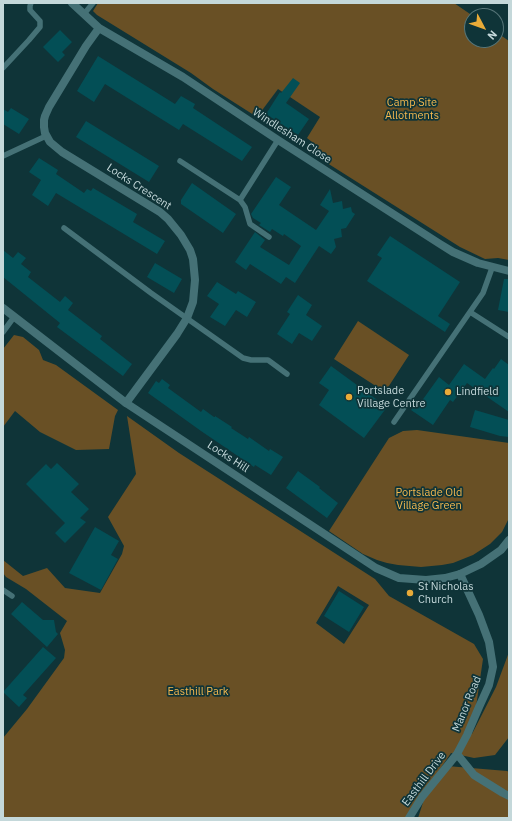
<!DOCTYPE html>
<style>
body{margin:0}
#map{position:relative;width:512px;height:821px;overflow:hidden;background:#0f3438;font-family:"IBM Plex Sans",sans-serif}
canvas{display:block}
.frame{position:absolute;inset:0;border:4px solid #c4d8da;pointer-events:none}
.north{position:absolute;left:464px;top:8px;width:40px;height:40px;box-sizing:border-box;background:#0f3438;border:1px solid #577679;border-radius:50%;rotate:131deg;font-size:11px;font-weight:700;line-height:16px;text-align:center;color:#c4d8da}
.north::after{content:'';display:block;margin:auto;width:14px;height:18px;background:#e9ab38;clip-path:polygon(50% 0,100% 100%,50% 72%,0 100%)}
</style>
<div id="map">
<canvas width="512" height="821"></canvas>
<div class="frame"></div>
<div class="north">N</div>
</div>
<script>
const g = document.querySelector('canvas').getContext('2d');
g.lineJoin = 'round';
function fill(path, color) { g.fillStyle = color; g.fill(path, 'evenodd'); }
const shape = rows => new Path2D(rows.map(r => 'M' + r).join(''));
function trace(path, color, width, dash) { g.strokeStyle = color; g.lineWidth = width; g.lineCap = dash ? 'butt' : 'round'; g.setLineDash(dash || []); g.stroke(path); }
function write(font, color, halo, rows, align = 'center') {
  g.font = font + ' "IBM Plex Sans",sans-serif'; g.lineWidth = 3.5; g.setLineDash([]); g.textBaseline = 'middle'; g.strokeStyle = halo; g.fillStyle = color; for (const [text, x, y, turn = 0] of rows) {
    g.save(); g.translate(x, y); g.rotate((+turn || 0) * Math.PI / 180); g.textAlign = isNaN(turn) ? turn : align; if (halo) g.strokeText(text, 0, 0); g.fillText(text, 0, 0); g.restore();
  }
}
fill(shape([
 [98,3,454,3,473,16,472,40,496,40,496,32,509,41,509,260,498,258,485,259,460,247,316,156,312,142,307,138,320,117,278,89,257,117,213,89,191,73,97,15,93,11],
 [358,321,409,355,385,392,334,359],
 [14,335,23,337,39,350,43,360,56,365,118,410,115,416,109,449,76,450,40,432,15,411,3,427,3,349],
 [127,416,179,453,375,579,389,596,474,644,483,659,472,734,496,687,509,652,509,737,495,755,474,758,451,753,408,816,410,818,3,818,3,738,27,709,64,658,65,650,60,633,67,621,26,589,6,577,3,573,3,560,23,576,47,568,65,588,100,593,122,554,124,546,108,517,136,474],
 [338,586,369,605,344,644,316,623],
 [417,430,509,443,509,518,502,532,490,544,473,555,453,563,442,565,421,567,398,565,387,563,377,560,363,554,329,531,389,438,403,431],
 [447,766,507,771,509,772,509,818,418,818,427,790]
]), '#695025');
fill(shape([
 [60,30,72,42,62,52,65,55,58,62,43,47],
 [98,56,175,104,181,96,195,104,193,108,252,147,242,161,183,124,179,130,105,84,94,102,77,91],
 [293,78,300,83,286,103,309,119,298,135,266,114,280,92,281,93],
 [11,108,29,119,19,134,3,124,3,109,8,112],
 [86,121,159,166,149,182,76,137],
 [39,158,58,170,56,174,84,193,87,189,91,191,93,188,137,214,133,222,165,241,157,254,56,193,48,206,32,195,41,180,29,172],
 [276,177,291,187,279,205,316,230,329,211,320,205,330,189,333,203,342,201,343,209,351,207,352,212,355,214,346,228,341,229,342,237,334,239,336,247,331,254,319,246,295,283,286,277,281,284,250,264,246,270,235,262,255,232,265,240,260,247,289,265,301,246,284,234,283,236,272,229,270,232,259,225,261,223,253,218,251,214],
 [192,183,236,214,223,233,181,204,181,200],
 [390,236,460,282,438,316,450,324,445,332,367,281,382,258,377,255],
 [3,250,13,258,18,252,26,258,21,264,31,272,28,277,60,302,65,296,73,303,68,310,102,336,100,339,132,364,123,376,57,327,60,323,3,277],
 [155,263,182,279,174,293,147,277],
 [504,279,509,279,509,312,498,310],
 [217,282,236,294,238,291,256,302,247,317,236,310,225,326,210,317,219,304,207,296],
 [298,295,312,305,306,315,322,326,312,341,299,333,292,344,277,334,290,314,287,312],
 [501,359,509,365,509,412,467,383,453,402,450,400,433,425,411,410,418,400,421,402,439,377,449,385,464,364,485,379,493,368,494,369],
 [331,366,387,407,364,438,319,405,329,390,319,383],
 [162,379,170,385,168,388,201,412,203,409,214,417,215,417,215,416,232,427,231,428,248,439,249,437,269,451,270,449,283,457,271,475,255,465,254,467,201,431,148,393,156,381,159,383],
 [475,410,509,420,509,437,500,436,470,427],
 [57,463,79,484,71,492,89,509,80,518,86,522,65,543,55,533,65,523,26,484,46,464,51,469],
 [298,471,320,487,319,488,338,503,327,518,286,488],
 [95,527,119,541,111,555,118,559,101,590,69,573],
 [339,591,364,607,349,632,324,616],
 [22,602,43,620,54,620,56,632,58,634,47,647,11,614],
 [43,647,56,658,23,695,27,698,19,707,3,692]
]), '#034f56');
trace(shape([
 [84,14,93,3],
 [3,68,29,40,40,27,40,21,30,10,30,6,31,3],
 [3,156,46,136],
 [180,161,240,200,278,140],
 [240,200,245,207,250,224,269,237],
 [64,228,151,293,243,358,251,360,268,360,287,374],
 [470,312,509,337],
 [3,332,14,317],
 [394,422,483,293,492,268],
 [3,590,12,596]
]), '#457176', 5.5);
trace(shape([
 [72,3,99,28,183,77,278,140,440,244,453,252,478,263,509,271],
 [99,28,86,46,49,107,45,116,44,120,44,127,45,133,50,142,62,152,160,212,168,219,181,235,190,250,193,259,195,280,193,302,187,318,177,334,126,403],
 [460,574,479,615,489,642,493,667,489,685,479,707,467,735,457,754,474,775,503,793,509,796],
 [409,818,422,797,457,754]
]), '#457176', 8);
trace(shape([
 [3,308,126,403,376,568,399,578,426,580,445,578,460,574,481,564,501,550,509,540]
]), '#457176', 8);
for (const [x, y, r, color] of [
 [448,392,4,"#e9ab38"],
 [349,397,4,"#e9ab38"],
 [410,593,4,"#e9ab38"]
]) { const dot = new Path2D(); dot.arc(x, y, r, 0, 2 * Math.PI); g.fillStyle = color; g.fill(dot); trace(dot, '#0f3438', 1.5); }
write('11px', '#f6b94f', '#0f3438', [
 ["Camp Site",412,103],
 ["Allotments",412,116],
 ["Portslade Old",429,493],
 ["Village Green",429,506],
 ["Easthill Park",198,692]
]);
write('11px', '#c4d8da', '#0f3438', [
 ["Windlesham Close",292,136,33],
 ["Locks Crescent",139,187,33],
 ["Locks Hill",228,457,33],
 ["Manor Road",467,704,-68],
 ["Easthill Drive",424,779,-53]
]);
write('11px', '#c4d8da', '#0f3438', [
 ["Portslade",357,391],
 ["Village Centre",357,404],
 ["Lindfield",456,392],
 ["St Nicholas",418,587],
 ["Church",418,600]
], 'left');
</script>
